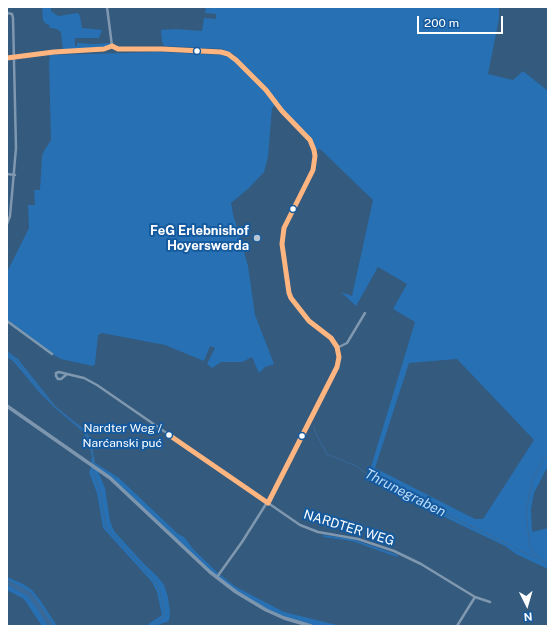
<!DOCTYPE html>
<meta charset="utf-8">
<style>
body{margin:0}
#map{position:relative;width:555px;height:633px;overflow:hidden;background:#345a7e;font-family:"Public Sans",sans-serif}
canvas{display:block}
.frame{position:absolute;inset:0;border:8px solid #fff;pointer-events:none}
.north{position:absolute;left:507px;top:585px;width:40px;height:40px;-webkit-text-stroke:3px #155a9e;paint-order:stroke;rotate:175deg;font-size:11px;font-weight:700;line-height:16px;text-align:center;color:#fff}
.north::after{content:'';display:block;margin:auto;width:14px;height:18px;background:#fff;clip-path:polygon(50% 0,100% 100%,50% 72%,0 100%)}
.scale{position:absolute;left:417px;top:16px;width:86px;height:18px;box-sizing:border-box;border:2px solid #fff;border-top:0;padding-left:5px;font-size:12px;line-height:14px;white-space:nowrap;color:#fff;-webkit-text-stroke:3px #155a9e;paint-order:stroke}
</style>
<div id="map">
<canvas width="555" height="633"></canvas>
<div class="frame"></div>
<div class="north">N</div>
<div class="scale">200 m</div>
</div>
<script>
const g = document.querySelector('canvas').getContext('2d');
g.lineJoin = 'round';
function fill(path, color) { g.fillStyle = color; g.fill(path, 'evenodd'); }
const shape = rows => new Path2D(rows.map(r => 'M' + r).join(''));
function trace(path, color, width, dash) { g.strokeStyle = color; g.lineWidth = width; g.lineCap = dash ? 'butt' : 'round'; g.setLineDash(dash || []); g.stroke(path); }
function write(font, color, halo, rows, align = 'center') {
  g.font = font + ' "Public Sans",sans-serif'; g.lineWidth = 4; g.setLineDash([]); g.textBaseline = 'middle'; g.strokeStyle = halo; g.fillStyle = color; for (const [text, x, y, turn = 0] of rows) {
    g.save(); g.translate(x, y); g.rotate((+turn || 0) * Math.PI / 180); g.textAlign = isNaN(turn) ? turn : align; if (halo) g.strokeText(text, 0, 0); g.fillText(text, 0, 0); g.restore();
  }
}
fill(shape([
 [42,7,51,7,51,11,58,16,78,13,80,16,82,28,102,30,99,38,75,38,75,46,77,46,77,43,94,44,111,43,112,46,107,48,63,52,61,32,57,29,50,28,49,25,45,23,43,20],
 [206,7,499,7,499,19,488,74,513,80,523,71,548,91,548,466,534,493,531,509,532,532,548,528,548,569,516,554,505,546,367,480,415,322,393,309,407,284,378,267,356,306,341,292,352,296,373,200,320,149,314,150,310,140,276,104,272,108,268,157,264,172,249,188,231,203,233,214,248,266,255,315,274,364,265,367,259,373,252,357,242,362,221,362,212,368,207,364,215,348,210,346,204,361,165,345,102,333,98,335,95,364,93,366,61,359,52,354,7,321,7,272,29,228,28,205,35,205,34,190,40,190,42,156,44,151,51,140,49,61,50,58,49,55,160,52,222,55,236,60,235,55,223,49,164,46,162,42,161,30,175,29,202,31,204,18,216,19,216,14,205,13],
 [457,359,534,440,483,519,475,519,375,468,409,363],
 [7,351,18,359,56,407,84,429,91,439,95,463,119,478,178,534,184,537,194,550,219,574,236,587,284,612,341,626,311,626,284,618,241,596,210,572,125,491,97,469,105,488,110,521,114,531,144,564,157,576,164,585,168,597,170,613,169,621,155,626,148,626,150,623,162,615,157,592,152,582,103,528,97,493,89,472,92,465,91,460,92,457,88,440,82,431,55,408,39,392,14,362,7,357],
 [323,535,352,539,398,555,397,557,352,541,323,537],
 [7,577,23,584,32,590,40,600,57,626,42,626,24,599,7,590]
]), '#2670b3');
trace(shape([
 [7,354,16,360,41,391,56,407,83,430,89,439,95,465],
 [314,426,315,432,327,454,356,466,371,477,511,546],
 [548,447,548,446],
 [545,456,532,481,526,513,530,547,537,557,548,565],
 [94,468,93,472,100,492,106,527,154,580,160,591,165,616,152,626],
 [515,548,534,557,536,557]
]), '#396999', 1);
trace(shape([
 [7,582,29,594,36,603,51,626]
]), '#396999', 5);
trace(shape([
 [107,7,112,46],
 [7,13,12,14,13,18,16,148,12,194,10,216,7,224],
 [112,46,118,49,162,49,221,52,228,54,236,60,266,90,282,111,310,140,314,150,315,156,313,170,284,228,282,244,289,293,291,298,309,321,331,338,334,342,338,352,338,362,337,367,273,493,242,542,217,577],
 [7,58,54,52,104,49,112,46],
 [7,174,15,175],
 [7,321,52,354],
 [337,348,347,343,365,313],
 [67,374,61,379,58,379,56,376,56,373,59,372,67,374,84,378,97,385,300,525,318,532,358,539,394,551,421,564,475,597,490,602],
 [457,626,475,597]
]), '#7f98af', 2.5);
trace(shape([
 [7,406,110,478,210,572,236,592,266,610,284,618,311,626]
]), '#7e96ad', 3.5);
trace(shape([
 [112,46,118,49,162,49,221,52,228,54,236,60,266,90,282,111,310,140,314,150,315,156,313,170,284,228,282,244,289,293,291,298,309,321,331,338,337,347,339,357,337,367,268,503],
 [7,58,54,52,104,49,112,46],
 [169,435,268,503]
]), '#ffb580', 5);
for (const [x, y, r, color] of [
 [197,51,3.5,"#fff"],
 [293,209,3.5,"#fff"],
 [257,238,4,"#b8c5d2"],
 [169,435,3.5,"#fff"],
 [302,436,3.5,"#fff"]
]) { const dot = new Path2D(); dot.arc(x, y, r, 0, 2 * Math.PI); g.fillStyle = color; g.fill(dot); trace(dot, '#155a9e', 1.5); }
write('12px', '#fff', '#155a9e', [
 ["Nardter Weg /",162,428],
 ["Narćanski puć",162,443]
], 'right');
write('bold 13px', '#fff', '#155a9e', [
 ["FeG Erlebnishof",249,231],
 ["Hoyerswerda",249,246]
], 'right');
write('13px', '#fff', '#155a9e', [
 ["NARDTER WEG",349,528,17]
]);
write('italic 14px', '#badbfa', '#155a9e', [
 ["Thrunegraben",405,493,27]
]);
</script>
